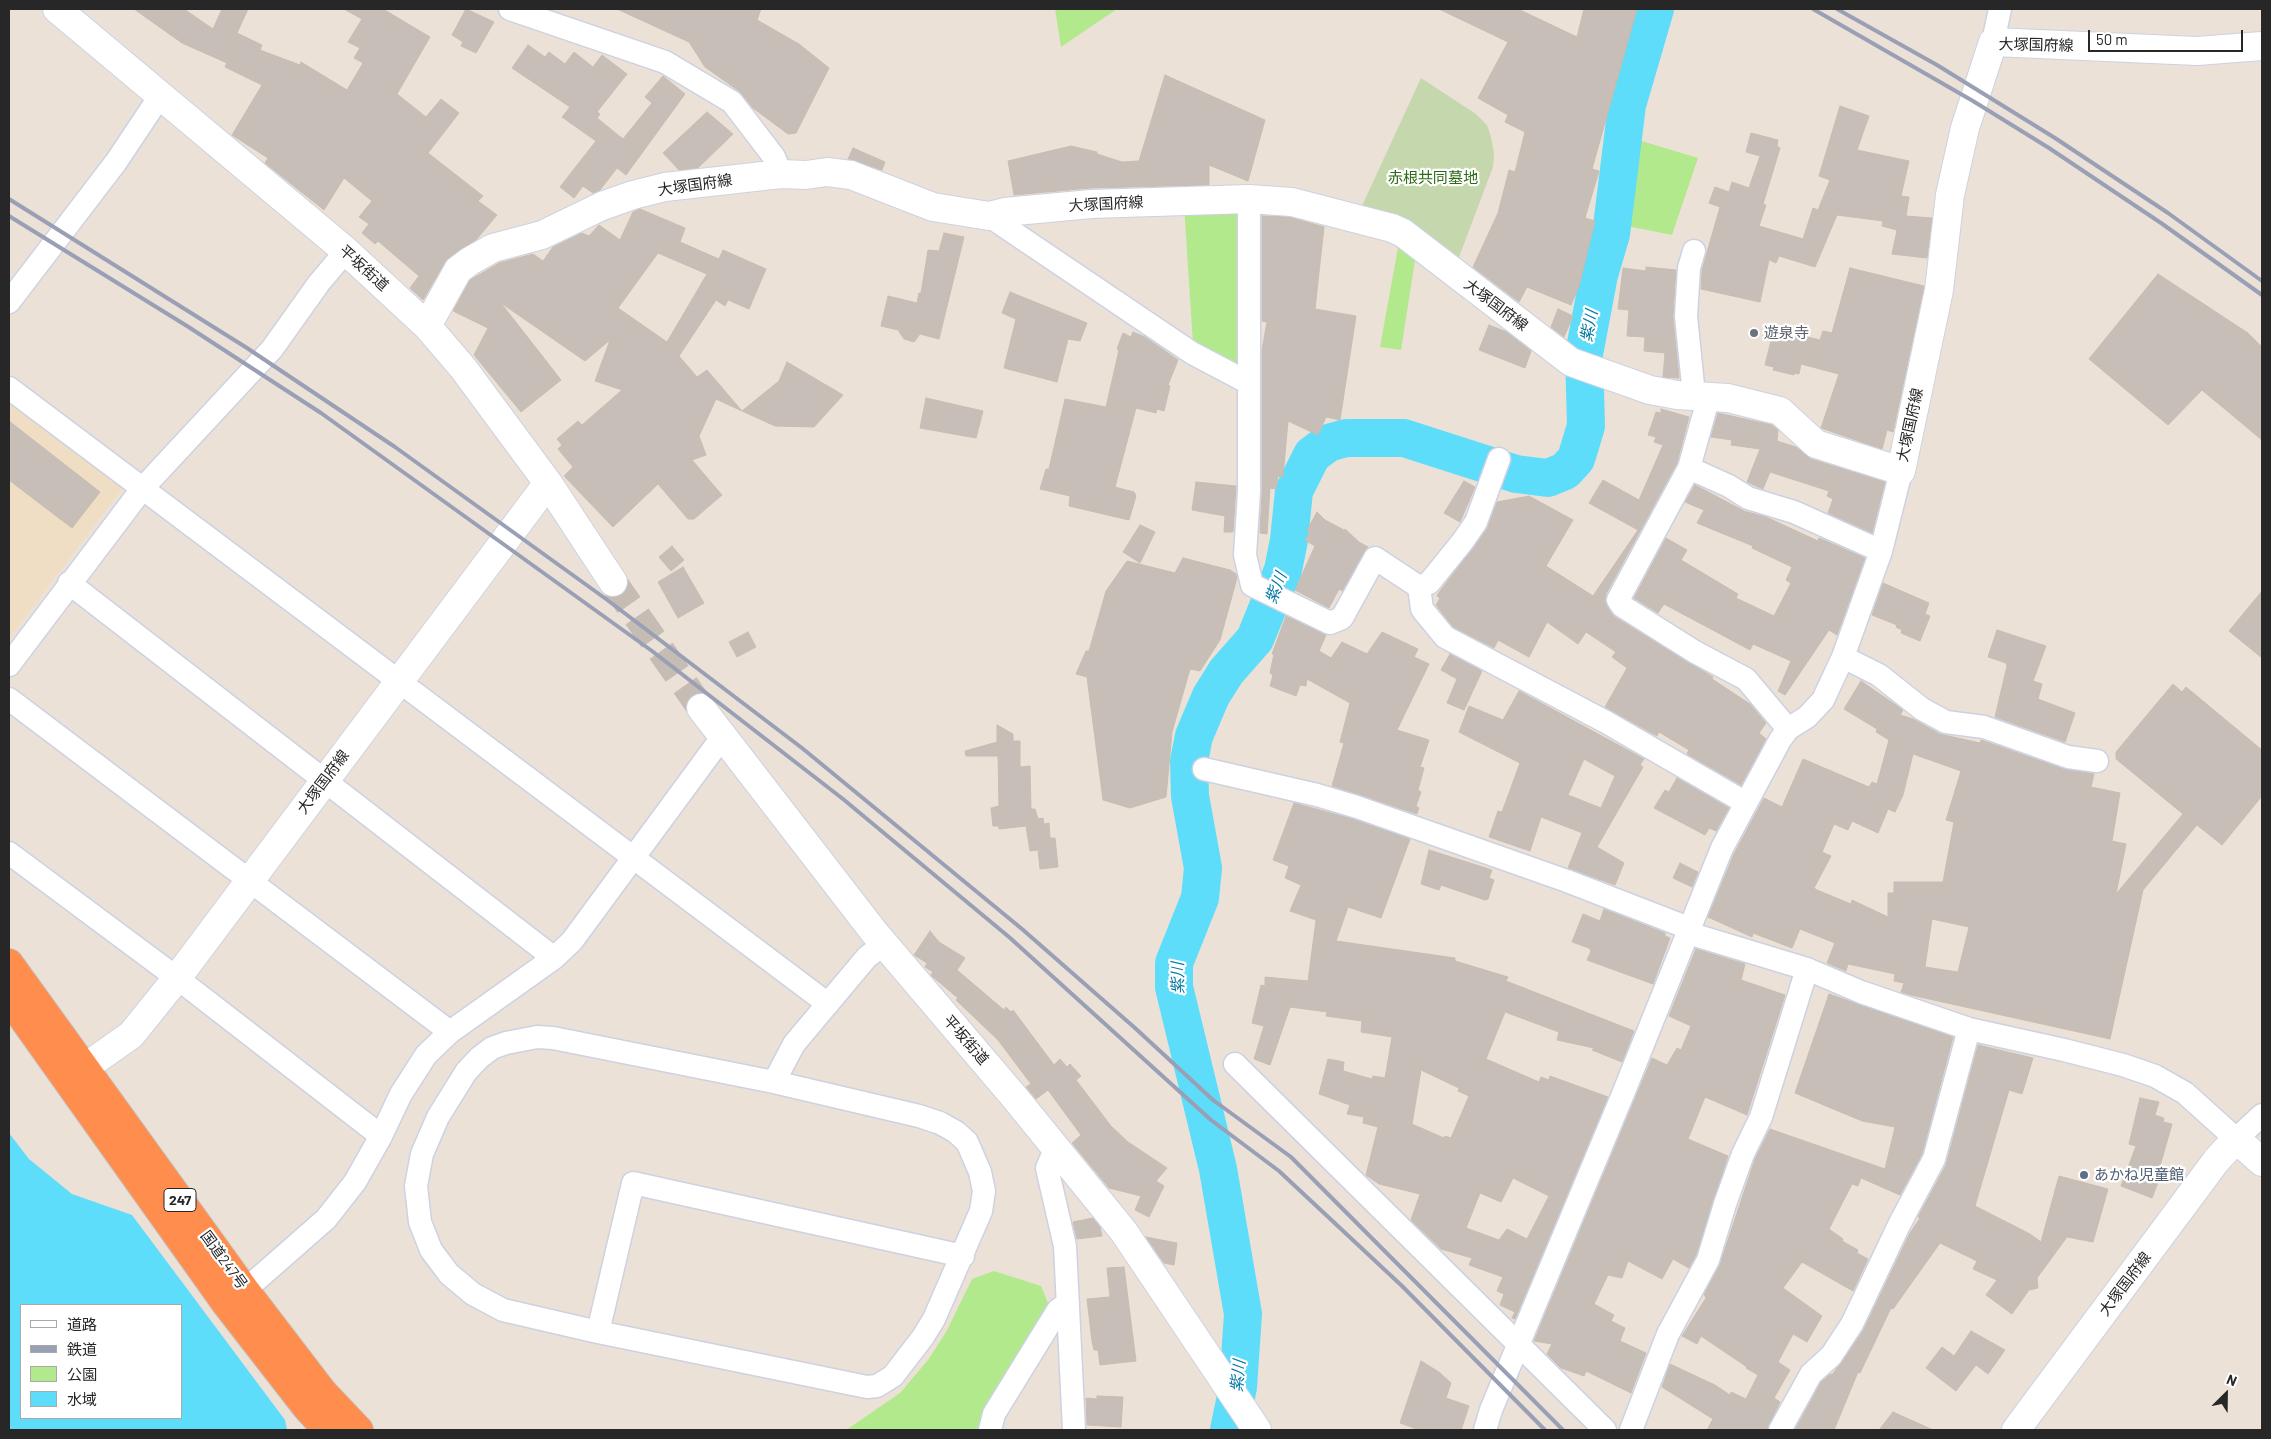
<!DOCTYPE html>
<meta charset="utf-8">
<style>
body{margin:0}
#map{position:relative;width:2271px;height:1439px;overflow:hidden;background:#ece1d7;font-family:Barlow,"Noto Sans JP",sans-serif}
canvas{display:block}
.frame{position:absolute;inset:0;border:10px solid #272727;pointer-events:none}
.legend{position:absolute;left:20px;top:1304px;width:162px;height:115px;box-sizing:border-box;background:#fff;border:1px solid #a9a9a9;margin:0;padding:6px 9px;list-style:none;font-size:15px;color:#272727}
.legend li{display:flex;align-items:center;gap:10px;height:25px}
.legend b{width:25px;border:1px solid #a9a9a9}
.north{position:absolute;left:2201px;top:1369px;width:50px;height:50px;-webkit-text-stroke:4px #fff;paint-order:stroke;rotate:23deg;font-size:14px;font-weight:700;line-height:20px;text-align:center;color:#272727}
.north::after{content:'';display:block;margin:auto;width:18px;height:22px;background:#272727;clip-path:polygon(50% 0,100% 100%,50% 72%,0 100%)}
.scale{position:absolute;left:2088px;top:30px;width:155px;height:22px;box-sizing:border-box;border:2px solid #272727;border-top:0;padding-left:6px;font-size:15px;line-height:18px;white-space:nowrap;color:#272727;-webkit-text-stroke:4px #fff;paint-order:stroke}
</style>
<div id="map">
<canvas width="2271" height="1439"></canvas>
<div class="frame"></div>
<ul class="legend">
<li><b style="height:6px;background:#fff"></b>道路</li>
<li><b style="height:6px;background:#999fb4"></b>鉄道</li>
<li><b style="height:14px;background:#b3e98d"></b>公園</li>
<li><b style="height:14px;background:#5eddfa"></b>水域</li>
</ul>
<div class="north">N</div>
<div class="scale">50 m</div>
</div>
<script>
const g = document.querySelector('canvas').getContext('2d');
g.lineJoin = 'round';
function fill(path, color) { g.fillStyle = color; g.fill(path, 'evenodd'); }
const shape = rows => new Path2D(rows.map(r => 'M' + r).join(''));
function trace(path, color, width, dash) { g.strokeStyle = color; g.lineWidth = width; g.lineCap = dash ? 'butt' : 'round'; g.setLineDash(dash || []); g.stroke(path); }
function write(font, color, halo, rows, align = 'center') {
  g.font = font + ' Barlow,"Noto Sans JP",sans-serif'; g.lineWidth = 4.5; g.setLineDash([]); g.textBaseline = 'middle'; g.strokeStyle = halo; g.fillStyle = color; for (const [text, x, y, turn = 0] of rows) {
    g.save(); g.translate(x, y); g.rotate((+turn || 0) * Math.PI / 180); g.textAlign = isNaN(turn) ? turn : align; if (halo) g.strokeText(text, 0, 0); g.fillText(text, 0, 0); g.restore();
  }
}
fill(shape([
 [9,399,125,485,9,638]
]), '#f0dec4');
fill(shape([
 [1055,9,1117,9,1061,47],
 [1635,139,1698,158,1672,235,1627,226],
 [1245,204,1244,370,1193,344,1184,205],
 [1399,242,1416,254,1401,350,1380,347],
 [994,1271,1041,1286,1050,1308,980,1430,846,1430,900,1393,928,1360,946,1332,972,1279]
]), '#b3e98d');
fill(shape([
 [1421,78,1476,114,1487,125,1491,137,1494,154,1493,167,1456,265,1361,208]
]), '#c5d7ac');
fill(shape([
 [9,1133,29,1159,72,1194,132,1215,285,1420,287,1430,9,1430],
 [21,1305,181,1305,181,1418,21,1418]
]), '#5eddfa');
trace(shape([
 [1229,1430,1238,1387,1243,1314,1218,1169,1174,987,1174,963,1200,898,1203,868,1190,796,1189,761,1194,736,1211,696,1226,672,1255,639,1283,570,1289,540,1294,491,1312,455,1328,443,1346,438,1404,438,1516,474,1548,478,1565,471,1576,459,1586,426,1584,354,1599,275,1611,234,1627,105,1655,9]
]), '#5eddfa', 38);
const building = shape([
 [134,9,184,9,213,29,222,9,248,9,237,33,262,45,260,50,300,65,301,62,347,90,363,63,354,58,360,48,348,42,362,19,344,9,383,9,430,37,397,94,426,117,441,99,459,113,428,153,483,196,478,201,497,215,476,240,445,262,423,300,410,288,419,276,378,241,375,244,362,233,369,224,359,217,372,201,344,178,324,210,265,163,268,158,232,135,262,85,225,67,227,63,182,43,134,9],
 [466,9,494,22,476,53,461,46,463,42,452,35,466,9],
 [617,9,761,9,757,20,799,44,829,68,796,133,788,134,753,108,739,91,705,67,689,42,617,9],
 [1439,9,1518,9,1577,37,1584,9,1637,9,1592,169,1599,171,1585,218,1595,221,1579,286,1571,305,1527,287,1519,302,1473,267,1498,213,1509,170,1515,172,1525,132,1505,122,1508,115,1478,98,1508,42,1439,9],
 [528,45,545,57,549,52,565,64,574,52,593,67,602,55,627,74,597,112,600,114,597,118,623,139,652,103,645,97,663,76,685,94,626,175,617,168,600,190,593,193,583,186,574,198,560,187,596,141,562,117,570,107,512,68,528,45],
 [1165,75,1265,120,1248,181,1209,165,1209,185,1090,188,1014,195,1008,161,1071,146,1097,152,1097,154,1122,162,1139,161,1165,75],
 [1840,106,1869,116,1857,150,1909,161,1901,196,1909,197,1906,216,1932,218,1927,258,1892,254,1897,230,1882,226,1883,221,1837,215,1815,267,1779,256,1776,263,1769,260,1760,302,1701,289,1702,270,1720,207,1709,203,1715,187,1729,192,1732,182,1749,188,1760,156,1746,152,1751,133,1778,140,1777,146,1780,148,1763,204,1766,205,1759,226,1803,239,1813,208,1818,210,1830,180,1819,176,1840,106],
 [707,112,733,134,698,168,679,170,663,153,707,112],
 [853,148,885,162,882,170,848,159,853,148],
 [640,209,685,228,680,242,719,259,723,250,766,269,749,309,728,300,725,306,716,300,679,356,697,377,707,370,742,411,716,399,699,436,706,455,692,460,722,495,694,519,688,519,658,484,613,527,564,476,573,467,558,449,562,445,557,439,578,421,582,425,622,390,595,381,610,340,585,361,501,303,561,380,521,412,474,355,488,328,453,311,470,280,499,263,533,254,543,261,553,247,582,233,589,236,599,225,620,240,633,212,640,209],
 [658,253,707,274,667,342,618,308,658,253],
 [1262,216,1289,217,1324,227,1315,309,1356,316,1340,420,1326,417,1318,435,1288,421,1283,477,1278,476,1276,489,1270,488,1267,534,1260,533,1262,492,1262,350,1267,322,1262,321,1262,216],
 [944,233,964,237,939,339,920,334,914,342,904,339,898,330,881,326,888,296,917,303,919,293,921,293,928,250,939,251,944,233],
 [1646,267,1676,270,1673,317,1679,378,1663,377,1665,353,1644,351,1645,337,1627,336,1629,310,1618,309,1623,268,1646,271,1646,267],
 [1850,268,1924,286,1893,432,1887,430,1882,449,1821,428,1839,374,1801,364,1799,374,1794,373,1794,375,1773,370,1774,367,1765,365,1774,329,1820,340,1823,331,1832,333,1850,268],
 [2158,274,2248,333,2262,347,2262,440,2202,390,2168,425,2089,359,2158,274],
 [1010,292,1087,323,1080,341,1068,339,1057,382,1004,368,1016,319,1002,313,1010,292],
 [1558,309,1573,316,1564,337,1551,327,1558,309],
 [1489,325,1507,332,1531,351,1525,368,1479,350,1489,325],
 [1133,332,1145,337,1178,360,1168,385,1170,386,1164,411,1157,409,1156,413,1136,408,1115,487,1134,492,1136,496,1129,520,1069,506,1070,496,1040,489,1046,469,1049,469,1065,399,1106,407,1119,350,1117,349,1123,333,1131,337,1133,332],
 [787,362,843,395,814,427,775,426,742,411,779,381,787,362],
 [926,398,983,411,976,438,920,428,926,398],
 [1661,409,1689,417,1677,463,1606,594,1605,601,1615,617,1713,677,1712,679,1750,704,1766,723,1759,733,1766,739,1741,785,1687,754,1689,750,1659,732,1657,736,1605,707,1627,668,1612,657,1616,652,1586,632,1578,644,1547,622,1529,657,1498,640,1494,648,1453,627,1436,605,1440,598,1437,596,1440,591,1487,529,1497,502,1529,496,1573,520,1546,566,1593,596,1638,530,1589,503,1603,480,1639,500,1663,445,1654,442,1656,437,1648,435,1656,412,1661,413,1661,409],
 [1718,413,1772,425,1778,430,1777,441,1796,447,1811,459,1885,482,1872,533,1828,513,1833,499,1827,496,1829,491,1770,472,1763,489,1747,482,1760,449,1731,445,1732,440,1711,437,1718,413],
 [9,421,100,492,72,528,9,480,9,421],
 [1464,481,1475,487,1460,522,1444,513,1464,481],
 [1196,482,1236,486,1233,532,1224,532,1225,516,1192,510,1196,482],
 [1695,485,1744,511,1766,517,1818,541,1819,538,1865,558,1837,635,1829,630,1785,695,1778,691,1791,661,1753,644,1750,650,1664,604,1658,613,1634,598,1666,538,1687,550,1681,560,1738,594,1736,598,1774,616,1791,583,1786,580,1792,567,1752,548,1753,546,1697,523,1704,510,1685,502,1695,485],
 [1317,512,1325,520,1344,530,1345,529,1359,542,1368,547,1342,591,1339,589,1329,608,1295,590,1315,546,1305,540,1310,532,1307,530,1317,512],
 [1140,525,1155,532,1140,563,1123,552,1140,525],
 [672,546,684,560,671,571,659,557,672,546],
 [1183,558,1230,570,1236,574,1237,578,1220,640,1200,671,1190,669,1172,732,1166,797,1130,808,1103,800,1087,677,1076,674,1086,651,1089,651,1106,591,1127,561,1175,573,1183,558],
 [683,567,704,603,678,618,658,582,683,567],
 [1883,583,1929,603,1925,614,1930,616,1920,641,1901,633,1902,630,1896,627,1897,625,1872,615,1883,583],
 [2262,591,2262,658,2229,631,2262,591],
 [1286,616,1326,635,1319,651,1331,658,1342,642,1367,654,1382,632,1418,649,1414,657,1429,664,1397,730,1429,740,1420,767,1424,768,1418,790,1421,792,1416,806,1419,808,1417,814,1332,786,1344,743,1340,742,1350,703,1307,679,1306,686,1300,685,1296,696,1270,686,1273,675,1270,673,1274,654,1272,654,1286,616],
 [1997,630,2046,646,2033,681,2042,684,2038,699,2075,713,2065,742,1995,717,2007,666,2006,663,1988,657,1997,630],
 [748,632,756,647,737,657,729,642,748,632],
 [1450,654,1482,671,1464,710,1447,703,1457,679,1441,670,1450,654],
 [1861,681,1903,710,1900,715,1913,719,1940,734,1980,743,1981,740,2064,769,2094,774,2091,787,2120,793,2112,841,2126,844,2116,894,2183,814,2116,759,2116,752,2173,684,2182,692,2186,687,2262,750,2262,796,2222,845,2197,825,2143,890,2110,1039,1911,995,1901,992,1904,983,1894,981,1895,974,1848,964,1846,971,1827,963,1835,943,1800,929,1792,948,1753,933,1752,937,1708,917,1734,854,1764,798,1782,807,1803,759,1869,787,1872,782,1877,784,1889,740,1876,732,1877,729,1844,709,1861,681],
 [1913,754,1961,771,1946,820,1954,822,1943,882,1894,882,1894,893,1888,893,1888,917,1852,900,1851,904,1817,890,1814,888,1831,856,1822,852,1834,824,1848,830,1852,821,1878,833,1888,809,1895,812,1903,795,1913,754],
 [1932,919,1969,927,1958,972,1925,967,1932,919],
 [1519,691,1644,759,1640,765,1643,767,1597,847,1624,863,1615,885,1568,868,1582,833,1580,832,1541,817,1530,851,1489,837,1498,811,1502,812,1520,763,1459,732,1469,706,1503,720,1519,691],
 [1584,759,1615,776,1601,808,1568,795,1584,759],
 [997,725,1013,734,1013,741,1020,741,1020,767,1030,766,1031,809,1035,809,1038,819,1043,818,1044,824,1049,823,1050,838,1055,838,1058,867,1040,869,1038,850,1030,851,1026,826,999,829,999,826,993,826,991,808,999,806,998,756,966,756,965,751,997,742,997,725],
 [1677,778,1729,808,1716,831,1709,828,1705,835,1654,808,1665,790,1669,792,1677,778],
 [1294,803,1353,819,1410,839,1381,918,1348,907,1336,941,1455,958,1455,961,1508,977,1506,981,1634,1031,1622,1062,1592,1050,1594,1048,1557,1040,1559,1032,1505,1012,1486,1059,1539,1082,1541,1077,1549,1080,1550,1076,1608,1097,1515,1319,1512,1318,1515,1312,1500,1305,1504,1294,1497,1291,1503,1277,1469,1265,1472,1258,1441,1249,1411,1220,1420,1194,1379,1184,1366,1175,1378,1127,1363,1123,1364,1117,1347,1114,1350,1105,1319,1094,1328,1059,1344,1062,1343,1071,1372,1079,1373,1076,1385,1078,1392,1037,1361,1032,1362,1021,1326,1016,1327,1012,1290,1007,1270,1065,1254,1059,1264,1026,1252,1023,1261,985,1265,986,1265,977,1308,981,1316,920,1290,911,1301,885,1285,878,1289,866,1273,860,1294,803],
 [1421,1070,1459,1088,1458,1091,1469,1096,1451,1138,1445,1136,1444,1138,1412,1124,1421,1070],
 [1513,1178,1549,1196,1527,1239,1507,1229,1499,1240,1466,1228,1480,1193,1501,1202,1513,1178],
 [1429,850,1492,870,1489,878,1494,880,1488,899,1485,900,1441,885,1439,890,1421,884,1429,850],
 [1680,863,1698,872,1692,887,1673,878,1680,863],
 [1604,909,1665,933,1665,936,1670,938,1653,984,1587,960,1591,951,1589,948,1572,942,1583,914,1600,921,1604,909],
 [930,931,939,942,965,958,957,970,1004,1010,1006,1007,1011,1012,1013,1010,1054,1065,1060,1059,1067,1067,1070,1064,1081,1076,1076,1080,1111,1126,1128,1142,1167,1168,1156,1181,1164,1186,1149,1217,1135,1210,1141,1196,1109,1188,1072,1143,1081,1135,1048,1090,1036,1099,1026,1087,1031,1084,998,1040,956,1000,958,998,933,977,931,975,933,972,925,967,927,963,914,955,930,931],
 [1696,949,1745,964,1741,980,1785,995,1747,1115,1705,1097,1688,1139,1728,1156,1696,1255,1689,1268,1673,1259,1662,1279,1628,1261,1622,1278,1608,1275,1594,1304,1614,1315,1611,1321,1625,1328,1620,1341,1646,1353,1631,1393,1586,1371,1584,1376,1561,1368,1547,1354,1552,1344,1534,1341,1652,1058,1667,1065,1677,1048,1681,1050,1691,1026,1669,1016,1696,949],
 [1829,994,1953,1037,1922,1154,1900,1195,1861,1178,1858,1186,1852,1184,1829,1229,1843,1239,1842,1241,1858,1250,1857,1253,1868,1259,1853,1291,1802,1262,1783,1288,1822,1316,1807,1342,1793,1334,1778,1362,1790,1370,1774,1398,1780,1402,1767,1430,1707,1430,1713,1419,1662,1387,1670,1364,1715,1385,1730,1395,1731,1392,1746,1399,1758,1375,1746,1368,1747,1367,1701,1336,1697,1344,1682,1336,1706,1298,1704,1294,1720,1264,1755,1159,1770,1129,1885,1169,1895,1127,1862,1121,1795,1093,1829,994],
 [1978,1045,2033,1058,2022,1094,2009,1090,1975,1206,2030,1234,2041,1242,2059,1176,2108,1189,2093,1242,2067,1237,2037,1278,2038,1288,2029,1290,2012,1314,1986,1295,1997,1280,1973,1269,1977,1261,1940,1243,1893,1309,1891,1308,1860,1373,1858,1372,1834,1430,1795,1430,1821,1382,1830,1374,1832,1375,1863,1331,1910,1233,1920,1218,1918,1217,1946,1165,1978,1045],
 [2140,1098,2159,1102,2155,1115,2164,1118,2163,1122,2172,1124,2160,1166,2164,1167,2152,1198,2121,1186,2136,1146,2129,1144,2140,1098],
 [1093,1218,1100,1227,1102,1236,1077,1239,1073,1222,1093,1218],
 [1146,1237,1177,1243,1174,1265,1164,1263,1146,1237],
 [1124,1267,1136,1361,1100,1365,1098,1350,1094,1350,1092,1341,1087,1299,1110,1297,1107,1268,1124,1267],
 [1971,1331,2005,1350,1988,1374,1976,1365,1956,1391,1926,1368,1942,1347,1954,1356,1971,1331],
 [1421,1361,1439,1372,1451,1383,1446,1398,1469,1406,1461,1430,1420,1430,1400,1423,1421,1361],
 [1097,1396,1123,1397,1121,1427,1087,1425,1086,1398,1097,1399,1097,1396],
 [1893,1412,1933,1430,1879,1430,1893,1412]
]);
fill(building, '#c7beb7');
trace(building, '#c7bdb1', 1);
trace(shape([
 [613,582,701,708]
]), '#c5bcb4', 28, [28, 14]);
const street = shape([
 [510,9,665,62,732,102,774,157,781,174],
 [1993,42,2000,9],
 [1249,199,1249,492,1245,555,1252,585,1330,623,1342,618,1375,558,1419,587,1422,609,1445,637,1606,722,1746,803],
 [989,216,1192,353,1249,383],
 [9,302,116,162,160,96],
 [9,388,828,1004],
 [1694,395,1686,316,1689,268,1694,251],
 [1709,396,1689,468,1618,600,1622,606,1695,652,1746,679,1788,729],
 [1689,468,1729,486,1748,498,1794,512,1881,551],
 [69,583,554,958],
 [1419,587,1429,583,1463,541,1476,522,1499,459],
 [1843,657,1879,675,1922,709,1946,722,1984,727,2068,757,2097,761],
 [9,665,142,489,272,349,319,283,346,251],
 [9,699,450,1032],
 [1204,769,1317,795,1357,807,1567,881,1681,925,1688,933,1807,969,1861,992,1969,1029,2064,1050,2123,1065,2155,1076,2185,1093,2236,1139,2262,1115],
 [9,853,177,978,381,1136],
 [537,1037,553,1038,774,1082,919,1116,940,1123,956,1132,967,1142,980,1172,984,1191,981,1211,934,1319,923,1337,893,1376,877,1386,867,1387,598,1332,503,1310,473,1294,449,1274,431,1250,420,1222,416,1186,422,1154,438,1117,466,1072,479,1058,492,1048,506,1043,537,1037],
 [1235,1064,1605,1430],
 [774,1082,794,1044,867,957,884,944],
 [1056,1147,1047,1168,1065,1246,1074,1430],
 [245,1290,326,1219,355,1182,381,1136,401,1094,426,1055,450,1032,554,958,572,941,723,736],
 [598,1332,633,1183,963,1256],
 [990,1430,994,1414,1058,1310,1068,1303],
 [1485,1430,1491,1410,1623,1094,1722,848,1780,740,1788,729,1807,717,1823,700,1843,657,1881,551,1901,471],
 [1631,1430,1668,1334,1708,1260,1725,1204,1743,1154,1761,1117,1807,969],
 [1780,1430,1811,1374,1831,1356,1852,1324,1899,1225,1934,1159,1969,1029]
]);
const secondary = shape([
 [57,9,346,251,427,326,463,368,548,483,613,582],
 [427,326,458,270,470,261,493,248,542,235,602,206,633,195,665,187,781,174,806,175,827,172,851,175,933,207,989,216,1005,212,1091,204,1249,199,1292,202,1392,228,1403,233,1571,362,1650,390,1677,395,1728,398,1780,411,1816,444,1901,471,1939,290,1950,195,1965,128,1993,42,2197,51,2262,46],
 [701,708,874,932,1016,1099,1124,1232,1257,1430],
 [84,1068,131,1035,177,978,548,483],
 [2016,1430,2216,1161,2236,1139,2262,1162]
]);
const highway = shape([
 [9,963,245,1290,323,1392,359,1430],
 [9,999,226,1304,306,1407,327,1430]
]);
trace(street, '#ccd2e2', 25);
trace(secondary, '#ccd2e2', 30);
trace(highway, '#c3c3c3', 30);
trace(street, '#fff', 22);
trace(secondary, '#fff', 28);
trace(highway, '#ff8d4e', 28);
trace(shape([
 [1813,9,1973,101,2049,148,2161,223,2262,295],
 [1837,9,1937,65,2055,138,2168,213,2262,281],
 [9,199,247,348,395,447,606,599,802,748,1022,929,1135,1028,1213,1100,1291,1157,1563,1430],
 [9,216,187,326,321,413,652,651,843,799,1009,937,1211,1120,1279,1171,1402,1286,1545,1430]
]), '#999fb4', 4);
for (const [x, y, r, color] of [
 [1754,333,5,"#6b7280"],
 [2084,1175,5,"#5c6f8a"]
]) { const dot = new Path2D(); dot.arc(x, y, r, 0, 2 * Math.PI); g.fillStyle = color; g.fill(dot); trace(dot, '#fff', 2); }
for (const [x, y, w] of [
 [180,1200,32]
]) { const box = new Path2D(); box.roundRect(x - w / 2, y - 11.5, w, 23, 4); g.fillStyle = '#fff'; g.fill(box); trace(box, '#272727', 1); }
write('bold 14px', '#272727', null, [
 ["247",180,1200]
]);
write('15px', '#272727', '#fff', [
 ["大塚国府線",2036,45,1],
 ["大塚国府線",695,185,-8],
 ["大塚国府線",1106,204,-3],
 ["平坂街道",364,268,42],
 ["大塚国府線",1496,305,37],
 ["大塚国府線",1910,425,-78],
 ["大塚国府線",323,782,-53],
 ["平坂街道",966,1040,49],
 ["国道247号",224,1260,54],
 ["大塚国府線",2125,1284,-53]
]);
write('15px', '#2b6912', '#fff', [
 ["赤根共同墓地",1433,178]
]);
write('15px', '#5b616d', '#fff', [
 ["遊泉寺",1764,333]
], 'left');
write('15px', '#4e5e75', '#fff', [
 ["あかね児童館",2094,1175]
], 'left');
write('italic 16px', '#0177a2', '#fff', [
 ["紫川",1589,326,-79],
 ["紫川",1276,588,-69],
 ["紫川",1178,978,-91],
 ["紫川",1238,1376,-84]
]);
</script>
